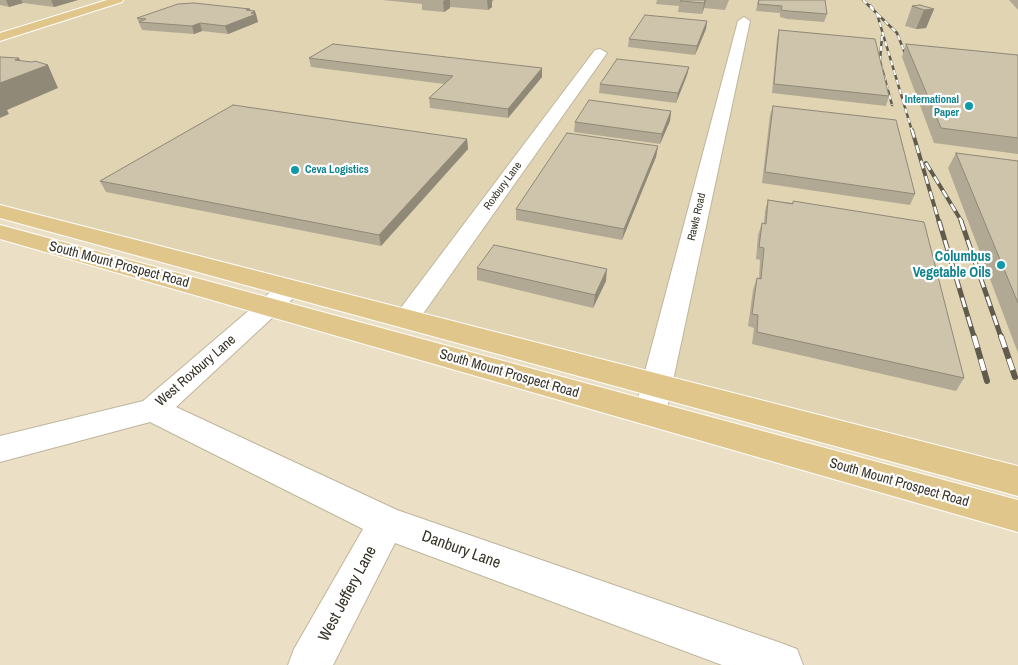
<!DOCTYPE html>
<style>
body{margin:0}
canvas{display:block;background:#ebe0c6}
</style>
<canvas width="1018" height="665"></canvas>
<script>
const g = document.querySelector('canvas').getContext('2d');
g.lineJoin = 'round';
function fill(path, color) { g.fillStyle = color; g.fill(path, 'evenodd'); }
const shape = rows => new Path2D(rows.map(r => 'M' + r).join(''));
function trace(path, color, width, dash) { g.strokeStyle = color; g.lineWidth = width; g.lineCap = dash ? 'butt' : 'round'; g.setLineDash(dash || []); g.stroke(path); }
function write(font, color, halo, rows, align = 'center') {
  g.font = font + ' "Archivo Narrow",sans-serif'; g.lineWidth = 4.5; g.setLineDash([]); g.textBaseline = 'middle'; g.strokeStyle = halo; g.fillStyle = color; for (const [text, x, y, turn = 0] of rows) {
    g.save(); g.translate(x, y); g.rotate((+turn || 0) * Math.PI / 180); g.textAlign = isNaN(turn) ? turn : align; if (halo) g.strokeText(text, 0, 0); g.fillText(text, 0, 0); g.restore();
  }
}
fill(shape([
 [0,0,109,0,0,34],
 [124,0,1018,0,1018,473,0,206,0,39]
]), '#e1d4b3');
const minor = shape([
 [744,17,750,21,666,413,661,421,650,425,639,421,634,413,738,21,744,17],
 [600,49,607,53,415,325,406,328,397,325,393,319,397,313,595,50,600,49],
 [290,280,299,283,303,288,299,293,176,407,397,510,781,643,797,649,803,665,722,665,395,543,333,665,288,665,294,649,363,529,150,422,0,462,0,436,143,401,281,283,290,280]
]);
const major = shape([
 [107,0,123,0,122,2,0,41,0,33,107,0],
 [0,205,1018,466,1018,496,0,218,0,205],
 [0,225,1018,500,1018,532,0,239,0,225]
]);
trace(minor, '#bfb59c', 2);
trace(major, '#fff', 2);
fill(minor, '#fff');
fill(major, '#e1c68b');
const railFar3 = shape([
 [863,0,897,33,906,56],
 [870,5,877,14,912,131],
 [882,36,880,61,892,105]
]);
const railFar2 = shape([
 [912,130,939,222],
 [926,163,962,222]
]);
const railFar1 = shape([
 [939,221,974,337],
 [961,221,1001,337]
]);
const rail = shape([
 [974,336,987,381],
 [1001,336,1015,377]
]);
trace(railFar3, '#615b4d', 2.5);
trace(railFar2, '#615b4d', 4);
trace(railFar1, '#615b4d', 5);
trace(rail, '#615b4d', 6);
trace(railFar3, '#fff', 2, [5]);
trace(railFar2, '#fff', 2.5, [8]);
trace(railFar1, '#fff', 3, [10]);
trace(rail, '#fff', 4.5, [12]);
fill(shape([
 [0,0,78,0,54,7,23,3,9,7,0,5],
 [382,0,494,0,492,2,492,7,488,10,450,7,450,8,444,12,422,10,422,4],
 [657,0,729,0,725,10,704,8,702,14,678,12,679,6,656,4],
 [758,0,827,14,824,22,787,19,780,17,780,13,756,11],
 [1009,0,1018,0,1018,10],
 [912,6,934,9,926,28,916,29,905,26],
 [250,9,250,11,256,14,258,22,228,34,202,31,194,34,142,30,137,18],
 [707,21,706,29,695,55,628,47,629,39],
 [779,30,889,96,886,106,772,93,777,38],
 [906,44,1018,55,1018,154,934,143,902,57],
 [309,58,542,68,542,77,508,118,430,108,429,98,444,84,311,67],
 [689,67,687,75,676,103,599,93,600,84],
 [773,106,915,194,910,205,762,183,770,115],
 [671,111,670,121,660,144,574,132,575,122],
 [467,139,468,149,381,246,106,192,100,181],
 [658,146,656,157,622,240,516,220,516,209],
 [956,153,1018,161,1018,353,948,168],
 [768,200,793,203,793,201,964,378,956,391,752,344,754,328,748,326,753,290,757,278,759,279,760,260,756,259,758,235,762,223,764,223,765,211],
 [477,268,606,281,593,308,477,280]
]), '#b1a993');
fill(shape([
 [6,0,21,0,23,3,9,7],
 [51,0,78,0,54,7],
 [445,0,450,0,450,8,444,12,443,1],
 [487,0,492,0,492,7,488,10],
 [705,0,706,0,704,8,702,14,704,3],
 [250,9,251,13,255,11,258,22,228,34,225,26,246,10],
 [934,9,926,28,916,29,924,10],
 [707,21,706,29,695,55,697,46],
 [200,23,202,31,194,34,192,26],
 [19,58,26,73,48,65,58,88,7,110,9,114,0,118,0,83,15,60],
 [689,67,687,75,676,103,678,93],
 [542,68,542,77,508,118,508,109],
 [671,111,670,121,660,144,662,134],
 [467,139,468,149,381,246,379,235],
 [658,146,656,157,622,240,624,229],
 [607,269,606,281,593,308,595,295]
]), '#908978');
const building = shape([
 [681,0,705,0,704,3,680,1,681,0],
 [759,0,825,0,827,14,789,11,781,10,782,6,758,4,759,0],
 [194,3,250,9,246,10,255,11,251,13,256,14,225,26,200,23,192,26,139,22,146,19,137,18,178,4,194,3],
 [920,5,934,9,924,10,912,6,920,5],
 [645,15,707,21,697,46,629,39,645,15],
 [779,30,875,39,889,96,774,84,779,30],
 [333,44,542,68,508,109,429,98,453,76,309,58,333,44],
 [906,44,1018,55,1018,138,941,128,906,44],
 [0,57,19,58,15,60,32,62,35,61,48,65,0,83,0,57],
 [617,59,689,67,678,93,600,84,617,59],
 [589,100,671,111,662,134,575,122,589,100],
 [233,105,467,139,379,235,100,181,233,105],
 [773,106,896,120,915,194,765,172,773,106],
 [567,133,658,146,624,229,516,209,567,133],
 [956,153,1018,161,1018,303,956,153],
 [768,200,793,204,793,201,924,222,964,378,757,332,758,315,752,314,757,278,761,279,764,248,759,247,762,223,766,224,768,200],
 [494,245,607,269,595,295,477,268,494,245]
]);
fill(building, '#cec4ab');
trace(building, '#908978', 1);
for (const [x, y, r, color] of [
 [969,106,5,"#0f9aa8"],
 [295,170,5,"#0f9aa8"],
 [1001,265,5,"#0f9aa8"]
]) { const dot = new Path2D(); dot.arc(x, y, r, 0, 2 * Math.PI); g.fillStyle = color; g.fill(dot); trace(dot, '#fff', 2); }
write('bold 11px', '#0d838f', '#fff', [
 ["International",959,100],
 ["Paper",959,113],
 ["Ceva Logistics",305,170,"left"]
], 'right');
write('11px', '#373328', '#fff', [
 ["Roxbury Lane",503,186,-54],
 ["Rawls Road",697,217,-77]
]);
write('bold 14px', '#0d838f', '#fff', [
 ["Columbus",991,257],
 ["Vegetable Oils",991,273]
], 'right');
write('14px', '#373328', '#fff', [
 ["South Mount Prospect Road",119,265,15],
 ["West Roxbury Lane",196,371,-41],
 ["South Mount Prospect Road",509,374,16],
 ["South Mount Prospect Road",899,483,16]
]);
write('16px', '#373328', '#fff', [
 ["Danbury Lane",461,550,20],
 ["West Jeffery Lane",348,594,-62]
]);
</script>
